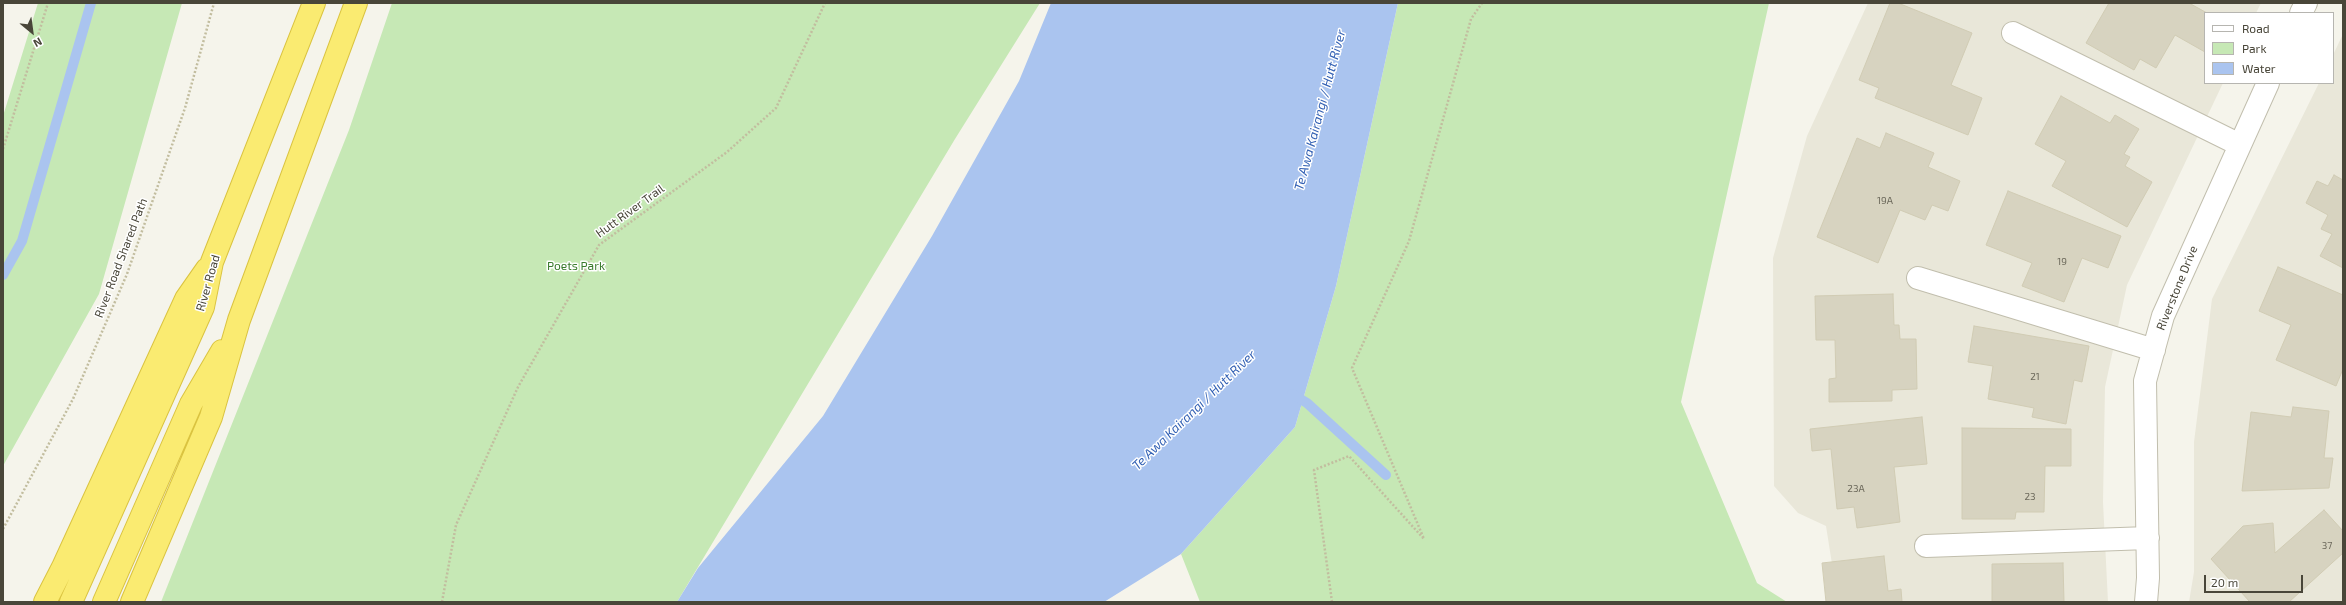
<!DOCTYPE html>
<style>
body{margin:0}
#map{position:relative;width:2346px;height:605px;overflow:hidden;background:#f5f4eb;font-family:"Exo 2",sans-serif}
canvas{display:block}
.frame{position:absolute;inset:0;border:4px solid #494639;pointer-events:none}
.legend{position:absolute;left:2204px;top:12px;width:130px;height:72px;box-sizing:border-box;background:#fff;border:1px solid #b6b5b0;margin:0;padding:5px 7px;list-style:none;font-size:12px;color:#494639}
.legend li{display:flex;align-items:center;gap:8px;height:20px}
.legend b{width:20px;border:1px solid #b6b5b0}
.north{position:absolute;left:12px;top:12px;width:40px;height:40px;-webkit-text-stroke:3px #fff;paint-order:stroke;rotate:151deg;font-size:11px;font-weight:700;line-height:16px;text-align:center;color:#494639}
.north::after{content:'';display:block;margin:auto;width:14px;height:18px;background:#494639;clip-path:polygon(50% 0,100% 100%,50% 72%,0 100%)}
.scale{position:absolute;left:2204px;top:575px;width:99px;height:18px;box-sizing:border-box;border:2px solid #494639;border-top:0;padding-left:5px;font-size:12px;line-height:14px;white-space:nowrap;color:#494639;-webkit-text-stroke:3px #fff;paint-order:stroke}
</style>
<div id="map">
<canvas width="2346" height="605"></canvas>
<div class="frame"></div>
<ul class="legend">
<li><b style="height:5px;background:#fff"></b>Road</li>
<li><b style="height:11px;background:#c6e8b5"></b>Park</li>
<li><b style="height:11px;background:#aac4ef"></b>Water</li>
</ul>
<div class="north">N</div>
<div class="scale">20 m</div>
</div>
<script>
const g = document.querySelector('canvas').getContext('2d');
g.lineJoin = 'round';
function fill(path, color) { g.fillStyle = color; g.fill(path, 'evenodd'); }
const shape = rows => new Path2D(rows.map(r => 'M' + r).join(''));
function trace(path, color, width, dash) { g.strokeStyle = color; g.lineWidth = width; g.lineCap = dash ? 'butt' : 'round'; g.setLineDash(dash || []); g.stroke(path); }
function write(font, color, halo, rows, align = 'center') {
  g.font = font + ' "Exo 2",sans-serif'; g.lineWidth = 3; g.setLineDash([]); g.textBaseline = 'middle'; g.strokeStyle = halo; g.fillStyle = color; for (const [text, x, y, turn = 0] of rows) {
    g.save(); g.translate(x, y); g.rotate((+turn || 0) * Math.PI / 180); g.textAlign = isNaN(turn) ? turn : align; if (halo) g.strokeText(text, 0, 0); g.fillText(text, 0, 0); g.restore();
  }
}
fill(shape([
 [1868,3,2261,3,2256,13,2205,13,2205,83,2223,83,2127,285,2105,387,2103,502,2108,602,1838,602,1826,526,1798,513,1774,486,1773,258,1807,136],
 [2343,34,2343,602,2189,602,2194,572,2194,442,2212,299,2319,83,2333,83,2333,55]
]), '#e9e7d9');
fill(shape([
 [38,3,182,3,99,294,3,466,3,116],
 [392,3,1040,3,955,139,677,602,161,602,349,130],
 [1398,3,1769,3,1681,402,1757,583,1787,602,1200,602,1181,554,1295,427,1336,286]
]), '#c6e8b5');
fill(shape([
 [1051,3,1398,3,1336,286,1295,427,1181,554,1104,602,677,602,698,568,823,416,932,236,1019,81]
]), '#aac4ef');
trace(shape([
 [3,275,22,241,91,3],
 [1292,394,1307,403,1386,475]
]), '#aac4ef', 10);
const building = shape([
 [1890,3,1898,3,1972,33,1951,85,1982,98,1968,135,1875,98,1879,88,1859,80,1890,3],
 [2109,3,2189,3,2207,13,2205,52,2175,35,2156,68,2140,59,2134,70,2086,43,2109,3],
 [2061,96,2110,123,2115,115,2139,129,2124,154,2130,157,2125,166,2152,182,2127,227,2052,186,2066,161,2035,144,2061,96],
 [1886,133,1934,153,1928,167,1960,181,1948,211,1932,205,1925,220,1900,210,1878,263,1817,237,1857,138,1880,148,1886,133],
 [2334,175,2343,180,2343,268,2320,256,2332,234,2321,229,2328,215,2306,203,2317,181,2328,186,2334,175],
 [2008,191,2121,236,2108,268,2082,258,2064,302,2022,286,2032,263,1986,245,2008,191],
 [2278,267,2343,295,2343,369,2336,386,2276,360,2291,325,2259,311,2278,267],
 [1893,294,1894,325,1899,325,1900,339,1916,339,1917,389,1892,390,1892,401,1829,402,1829,379,1836,378,1835,340,1816,340,1815,296,1893,294],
 [1974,326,2089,346,2082,382,2074,380,2066,424,2032,417,2034,408,1988,399,1993,366,1968,362,1974,326],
 [2293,407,2329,411,2324,458,2333,458,2329,488,2242,491,2251,412,2291,417,2293,407],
 [1922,417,1927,464,1894,467,1900,522,1857,528,1854,507,1837,509,1831,449,1812,451,1810,429,1922,417],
 [1962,428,2071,429,2071,466,2045,466,2044,512,2016,512,2015,519,1962,519,1962,428],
 [2324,510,2343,531,2343,553,2289,602,2250,602,2211,559,2243,526,2273,523,2275,553,2324,510],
 [1884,556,1888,591,1901,589,1902,602,1826,602,1822,563,1884,556],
 [2063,563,2064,602,1992,602,1992,564,2063,563]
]);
fill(building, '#d7d3c0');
trace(building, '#d1ccb4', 1);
const minor = shape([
 [2301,13,2306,3],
 [2013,33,2240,145],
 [1918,278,2154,350],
 [1926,546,2148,538],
 [2146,602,2148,578,2145,381,2163,316,2268,83]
]);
const highway = shape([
 [45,602,63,567,186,299,207,269],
 [71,602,203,307,212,262,314,3],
 [104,602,191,404,222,351],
 [132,602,211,417,239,320,356,3]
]);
trace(minor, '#c1bead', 24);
trace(highway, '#dac340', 24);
trace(shape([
 [3,149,48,3],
 [3,529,73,399,127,274,185,108,214,3],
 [442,602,456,525,518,387,599,245,727,152,776,108,825,3],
 [1332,602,1314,470,1349,456,1424,539,1352,368,1409,241,1471,19,1482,3]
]), '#c2bd9f', 2.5, [2, 2]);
trace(minor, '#fff', 22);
trace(highway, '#faeb71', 22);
write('10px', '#6c695b', null, [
 ["19A",1885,201],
 ["19",2062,262],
 ["21",2035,377],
 ["23A",1856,489],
 ["23",2030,497],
 ["37",2327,546]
]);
write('12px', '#494639', '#fff', [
 ["Hutt River Trail",630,211,-36],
 ["River Road Shared Path",121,258,-69],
 ["River Road",208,283,-74],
 ["Riverstone Drive",2177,288,-68]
]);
write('12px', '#397b2c', '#fff', [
 ["Poets Park",576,266]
]);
write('italic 13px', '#3361b4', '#fff', [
 ["Te Awa Kairangi / Hutt River",1320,110,-75],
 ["Te Awa Kairangi / Hutt River",1194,410,-44]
]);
</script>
